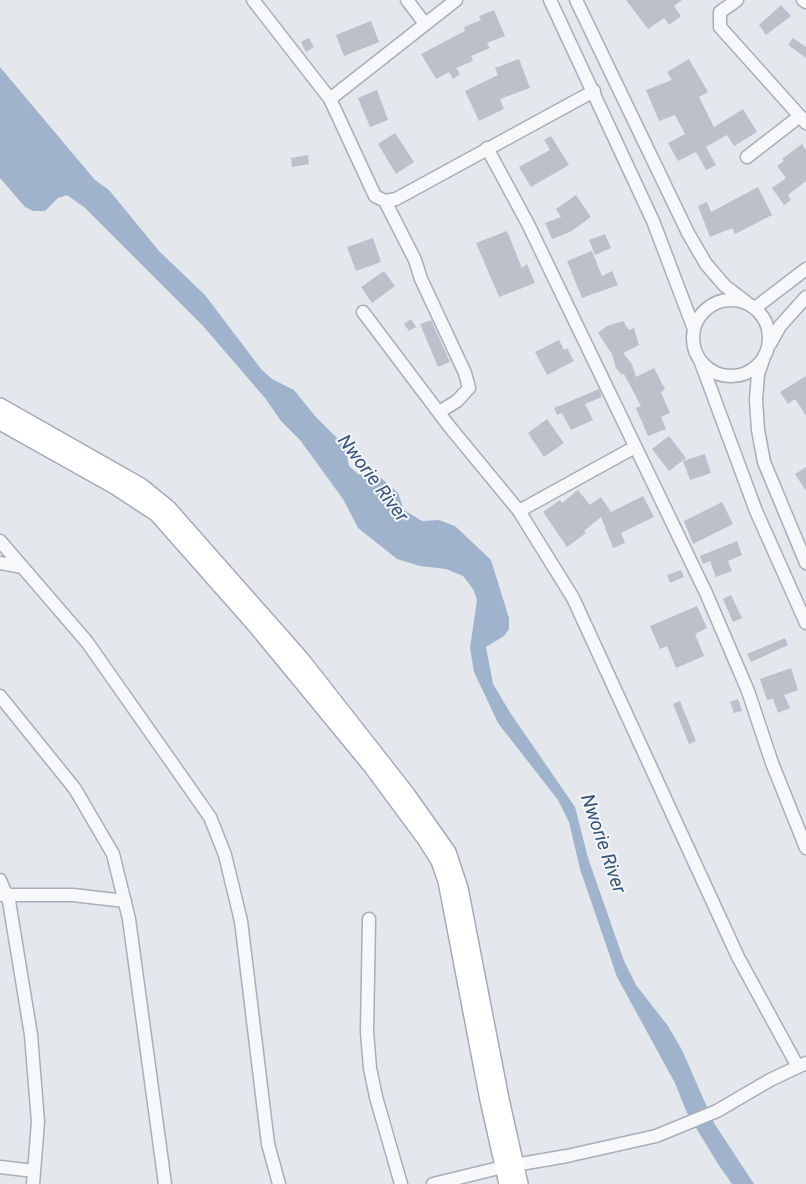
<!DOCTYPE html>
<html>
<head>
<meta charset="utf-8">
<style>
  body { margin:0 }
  canvas { display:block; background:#e4e7ec }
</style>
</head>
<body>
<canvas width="806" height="1184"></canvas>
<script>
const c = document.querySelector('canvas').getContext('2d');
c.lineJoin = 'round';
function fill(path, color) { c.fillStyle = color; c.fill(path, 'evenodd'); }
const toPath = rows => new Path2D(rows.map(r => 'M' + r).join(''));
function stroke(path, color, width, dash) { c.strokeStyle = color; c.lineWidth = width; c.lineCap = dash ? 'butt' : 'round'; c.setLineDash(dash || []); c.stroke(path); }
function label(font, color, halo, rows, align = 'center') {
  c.font = font + ' Roboto,sans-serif'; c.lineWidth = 4; c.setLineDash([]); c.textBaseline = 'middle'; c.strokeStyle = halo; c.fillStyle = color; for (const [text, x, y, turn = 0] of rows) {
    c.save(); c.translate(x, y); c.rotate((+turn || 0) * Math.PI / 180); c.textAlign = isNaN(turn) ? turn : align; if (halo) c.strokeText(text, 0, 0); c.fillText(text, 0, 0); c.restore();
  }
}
const water = toPath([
  [0,67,95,180,109,190,159,251,205,295,261,369,272,379,294,390,315,416,341,442,346,450,349,466,358,474,381,478,398,493,404,510,422,521,439,520,455,526,491,560,509,618,509,629,504,636,486,647,493,684,511,714,575,807,588,858,624,961,636,985,668,1026,682,1050,714,1123,754,1184,732,1184,718,1164,687,1113,675,1083,617,977,580,869,569,822,558,800,498,723,474,672,470,648,477,600,473,589,463,576,446,569,420,566,397,559,358,528,343,499,300,440,281,421,265,398,203,326,84,207,67,195,58,198,45,211,33,211,25,207,0,178]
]);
const building = toPath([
  [626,0,682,0,674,6,681,16,669,25,664,18,648,29],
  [781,5,791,16,766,35,759,25],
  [494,10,505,36,487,43,490,48,471,56,473,61,456,68,460,74,453,79,449,72,436,79,421,54,465,31,464,27,481,20,479,16],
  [371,21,379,42,344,56,336,35],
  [309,38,314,47,306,52,301,42],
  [793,38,806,47,806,58,788,45],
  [519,59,530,88,500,99,504,109,479,121,465,91,498,75,495,68],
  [689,59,708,92,699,97,714,127,743,109,757,132,734,146,727,135,706,147,716,165,706,170,696,152,678,161,668,143,685,134,675,115,659,121,646,90,672,80,667,72],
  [377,90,388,120,370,127,358,98],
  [395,133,414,162,396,174,378,144],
  [551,136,569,165,531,187,519,167,550,150,544,140],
  [802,144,806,150,806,181,788,195,791,200,784,205,772,188,786,178,777,166,784,161,782,159],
  [308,155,309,164,292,167,291,158],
  [758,187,772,215,735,234,732,228,710,237,698,206,707,202,711,212],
  [576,195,591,217,570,232,552,239,545,223,561,217,556,209],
  [507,231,522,268,527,264,535,283,499,297,476,243],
  [605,234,611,248,595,255,589,240],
  [373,238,381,262,356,271,347,247],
  [592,251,602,276,612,271,618,285,582,298,567,261],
  [384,271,395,286,372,303,361,287],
  [411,319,416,327,409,331,404,324],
  [431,320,450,362,438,367,420,324],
  [623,321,629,330,634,328,639,345,623,353,632,364,636,377,654,368,665,389,661,392,670,413,661,417,666,429,648,436,636,408,641,406,624,374,622,375,616,368,612,354,598,333,607,326],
  [559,340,564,350,567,348,574,361,547,375,535,352],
  [806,376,806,416,795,399,788,404,780,392],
  [599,389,602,397,585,404,593,420,571,430,562,413,557,415,554,408],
  [547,419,564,443,544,457,528,433],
  [669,436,686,458,669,471,652,449],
  [705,454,711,473,690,480,683,461],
  [806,467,806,491,795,474],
  [578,490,590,505,601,497,611,512,643,496,654,517,621,533,625,543,613,548,601,517,584,531,586,533,567,547,543,512,560,500,562,503],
  [722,502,733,524,693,544,684,521],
  [737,541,742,555,728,561,732,571,716,577,710,561,703,564,700,556],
  [681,570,684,577,670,583,667,575],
  [731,595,742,618,733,622,723,599],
  [697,606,707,628,695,634,704,656,676,668,667,646,660,649,650,626],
  [785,638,788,645,751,662,747,654],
  [791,668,798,690,784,695,790,708,778,713,773,699,767,700,760,679],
  [738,699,742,711,734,713,730,702],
  [680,701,696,741,689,744,673,704]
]);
const minor = toPath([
  [253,0,330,99,375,196,385,201,396,199,594,91],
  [407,0,425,24],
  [550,0,653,221,694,329],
  [576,0,688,233,706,264,725,286,746,302],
  [737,0,720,12,720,27,806,123],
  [803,0,806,2],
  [330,99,456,0],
  [487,148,528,224,706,593,748,691,772,763,806,848],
  [747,157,800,116],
  [385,201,415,260,421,279,465,373,469,388,457,401,439,412],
  '693 338a38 38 0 1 1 76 0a38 38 0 1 1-76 0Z',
  [755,308,806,269],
  [363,312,449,426,519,511],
  [770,344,780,326,806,297],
  [700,360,756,511,806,623],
  [763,360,758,374,756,400,758,430,764,462,806,563],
  [635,447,519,511,573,598,738,957,798,1067],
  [0,541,87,642,210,817,225,855,241,921,268,1144,279,1184],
  [0,563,22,567],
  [0,696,75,789,113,854,129,919,165,1184],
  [0,880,9,901,31,1035,38,1122,33,1184],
  [1,895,73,895,125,901],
  [369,919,367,1032,370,1068,376,1097,401,1184],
  [0,1167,34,1171],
  [433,1184,503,1167,567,1156,656,1136,717,1111,770,1080,806,1063]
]);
const major = toPath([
  [0,406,141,486,168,508,302,660,407,794,448,852,460,888,501,1099,520,1184],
  [0,422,116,487,157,514,255,625,371,766,425,839,439,861,446,881,488,1100,507,1184]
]);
const waterNames = [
  ["Nworie River",372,479,53],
  ["Nworie River",602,844,71]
];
fill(water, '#9fb4cc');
fill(building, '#bbc0ca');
stroke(minor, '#a9aeb7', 15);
stroke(major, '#a3abb8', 18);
stroke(minor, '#f7f8fa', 12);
stroke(major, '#fff', 15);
label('italic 19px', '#34527a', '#f4f6f9', waterNames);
</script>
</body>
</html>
